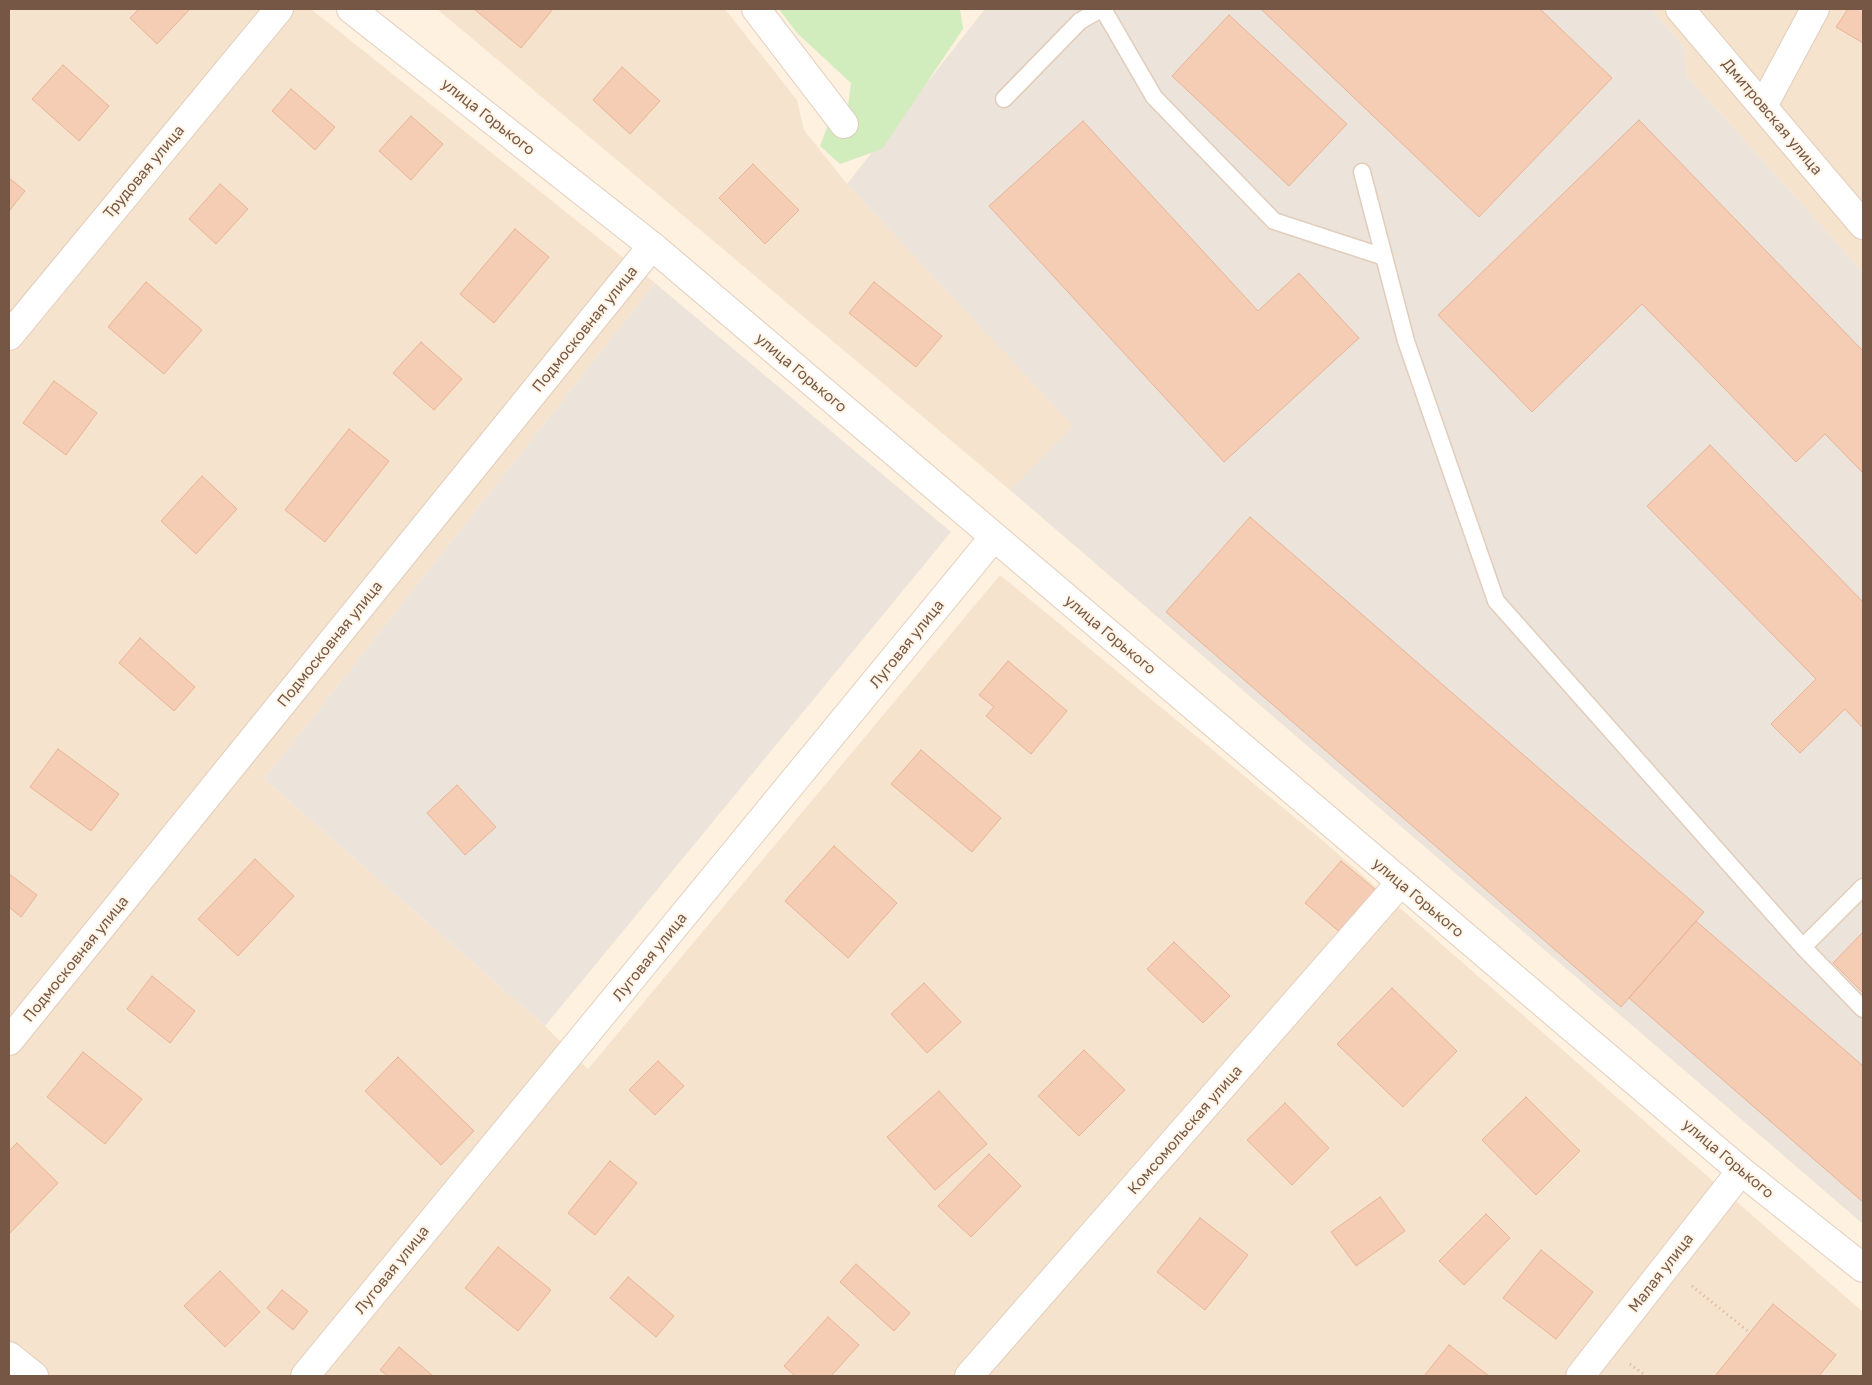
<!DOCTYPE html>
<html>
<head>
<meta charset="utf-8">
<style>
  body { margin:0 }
  #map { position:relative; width:1872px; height:1385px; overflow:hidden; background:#fef1df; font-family:"Golos Text",sans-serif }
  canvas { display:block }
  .frame { position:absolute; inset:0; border:10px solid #765645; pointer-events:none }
</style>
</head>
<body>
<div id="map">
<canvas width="1872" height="1385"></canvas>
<div class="frame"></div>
</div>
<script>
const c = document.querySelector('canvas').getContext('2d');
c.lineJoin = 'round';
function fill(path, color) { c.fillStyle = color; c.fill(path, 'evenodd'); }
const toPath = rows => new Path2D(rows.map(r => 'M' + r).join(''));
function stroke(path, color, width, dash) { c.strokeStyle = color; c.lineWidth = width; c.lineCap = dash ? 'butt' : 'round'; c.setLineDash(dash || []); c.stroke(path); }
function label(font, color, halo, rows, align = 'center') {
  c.font = font + ' "Golos Text",sans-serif'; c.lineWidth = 4; c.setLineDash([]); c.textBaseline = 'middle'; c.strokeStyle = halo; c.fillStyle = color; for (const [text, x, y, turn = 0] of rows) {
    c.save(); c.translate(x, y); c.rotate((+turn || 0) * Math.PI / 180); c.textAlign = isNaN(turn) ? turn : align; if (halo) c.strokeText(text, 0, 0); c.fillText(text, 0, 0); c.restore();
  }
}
const residential = toPath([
  [9,9,311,9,655,283,264,779,545,1026,588,1069,1000,575,1321,839,1863,1312,1863,1376,9,1376],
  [437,9,725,9,797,100,804,130,847,184,1074,426,1010,490],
  [1652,9,1863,9,1863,272,1688,77,1684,47]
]);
const industrial = toPath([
  [985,9,1652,9,1684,47,1688,77,1863,272,1863,1224,1010,490,1073,426,847,184],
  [655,283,951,532,545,1026,264,779]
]);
const green = toPath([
  [779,9,960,9,963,29,882,149,840,164,820,146,829,122,848,106,851,83,797,33]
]);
const building = toPath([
  [139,9,190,9,157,44,130,18,139,9],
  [474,9,553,9,521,48,474,9],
  [1261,9,1540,9,1612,78,1479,217,1261,9],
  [1848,9,1863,9,1863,43,1836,27,1848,9],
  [1229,15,1347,124,1289,186,1172,76,1229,15],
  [63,65,109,106,79,141,32,99,63,65],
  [622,67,660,101,630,134,593,100,622,67],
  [291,89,335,127,315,150,272,111,291,89],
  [411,116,443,144,411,180,379,151,411,116],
  [1639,120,1863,351,1863,473,1825,434,1796,462,1642,304,1532,412,1438,315,1639,120],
  [1083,121,1258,311,1299,273,1359,338,1224,462,989,206,1083,121],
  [753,164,799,210,765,244,719,198,753,164],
  [9,178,25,191,9,211,9,178],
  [220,184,248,209,216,244,189,219,220,184],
  [515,229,549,257,494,323,460,294,515,229],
  [146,282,202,330,164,374,108,327,146,282],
  [874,282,942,336,916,367,849,313,874,282],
  [421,342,462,379,434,410,393,373,421,342],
  [54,381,97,413,66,455,23,423,54,381],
  [349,429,389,461,325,542,285,510,349,429],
  [1710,445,1863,602,1863,728,1845,709,1800,753,1771,724,1816,679,1647,506,1710,445],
  [202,476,237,509,196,554,161,521,202,476],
  [1250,517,1704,912,1621,1007,1166,612,1250,517],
  [140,638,195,687,174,711,119,663,140,638],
  [1008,661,1067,711,1031,754,986,716,994,707,979,695,1008,661],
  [58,749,119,794,91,831,30,787,58,749],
  [921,750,1001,818,972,852,891,784,921,750],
  [457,785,496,827,465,855,427,813,457,785],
  [834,846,897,903,848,958,785,901,834,846],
  [255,859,294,896,238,956,198,919,255,859],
  [1341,861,1377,891,1341,933,1305,903,1341,861],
  [9,874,37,895,21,917,9,907,9,874],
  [1696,921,1863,1066,1863,1202,1629,998,1696,921],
  [1863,932,1863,993,1833,963,1863,932],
  [1174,942,1230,996,1203,1023,1147,969,1174,942],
  [152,976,195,1011,170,1043,127,1009,152,976],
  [924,983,961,1022,927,1053,891,1014,924,983],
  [1392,988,1457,1051,1403,1107,1337,1044,1392,988],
  [1084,1050,1125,1090,1079,1136,1038,1096,1084,1050],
  [83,1052,142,1099,105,1144,47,1097,83,1052],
  [398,1057,474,1131,441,1165,365,1091,398,1057],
  [658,1061,684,1086,655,1115,629,1090,658,1061],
  [939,1091,987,1144,935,1190,887,1137,939,1091],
  [1526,1097,1580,1151,1536,1195,1482,1140,1526,1097],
  [1285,1103,1329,1148,1292,1185,1247,1140,1285,1103],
  [17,1143,58,1183,9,1234,9,1151,17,1143],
  [989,1154,1021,1186,971,1237,938,1206,989,1154],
  [610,1161,637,1183,595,1235,568,1213,610,1161],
  [1380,1197,1405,1231,1356,1266,1331,1232,1380,1197],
  [1486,1214,1510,1238,1464,1285,1439,1261,1486,1214],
  [1200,1218,1248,1255,1205,1310,1157,1272,1200,1218],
  [498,1247,551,1290,518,1331,465,1288,498,1247],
  [1541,1250,1593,1292,1556,1339,1503,1298,1541,1250],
  [856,1264,910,1313,894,1331,840,1282,856,1264],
  [220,1271,260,1312,225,1347,184,1306,220,1271],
  [628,1277,674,1316,656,1337,610,1298,628,1277],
  [282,1290,308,1311,293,1330,267,1308,282,1290],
  [1773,1304,1836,1355,1819,1376,1715,1376,1773,1304],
  [828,1317,859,1345,831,1376,795,1376,784,1366,828,1317],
  [1449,1345,1489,1376,1424,1376,1449,1345],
  [399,1347,433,1376,388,1376,380,1370,399,1347]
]);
const path = toPath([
  [1692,1286,1750,1333],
  [1630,1364,1646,1376]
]);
const service = toPath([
  [1103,9,1154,97,1274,221,1384,257],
  [1004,99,1080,21,1101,9],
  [1362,172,1406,341,1496,601,1803,947,1863,1009],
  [1803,947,1863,887]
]);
const minor = toPath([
  [756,9,844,124],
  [1680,9,1863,225],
  [1763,106,1815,9],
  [9,336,279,9],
  [9,1041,652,246],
  [9,1356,34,1376],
  [305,1376,994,537],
  [969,1376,1400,883],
  [1580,1376,1741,1171]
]);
const tertiary = toPath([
  [351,9,652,246,1741,1171,1863,1268]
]);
const streetNames = [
  ["улица Горького",488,117,38],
  ["Дмитровская улица",1772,117,50],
  ["Трудовая улица",144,172,-50],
  ["Подмосковная улица",585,329,-51],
  ["улица Горького",801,373,40],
  ["улица Горького",1110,635,40],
  ["Подмосковная улица",330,644,-51],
  ["Луговая улица",907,644,-51],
  ["улица Горького",1418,898,40],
  ["Луговая улица",650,957,-51],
  ["Подмосковная улица",76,959,-51],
  ["Комсомольская улица",1185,1130,-49],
  ["улица Горького",1728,1159,40],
  ["Луговая улица",392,1270,-51],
  ["Малая улица",1661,1273,-52]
];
fill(residential, '#f6e3cd');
fill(industrial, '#ece3db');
fill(green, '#d1ecbd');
fill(building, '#f5cdb5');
stroke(building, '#e9b394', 1);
stroke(service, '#e2cdbb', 19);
stroke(minor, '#e2cdbb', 30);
stroke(tertiary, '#e2cdbb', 30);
stroke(path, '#d9b199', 3, [1, 4]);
stroke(service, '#fff', 16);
stroke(minor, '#fff', 28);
stroke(tertiary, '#fff', 28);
label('15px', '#765645', '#fff5e7', streetNames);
</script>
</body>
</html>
